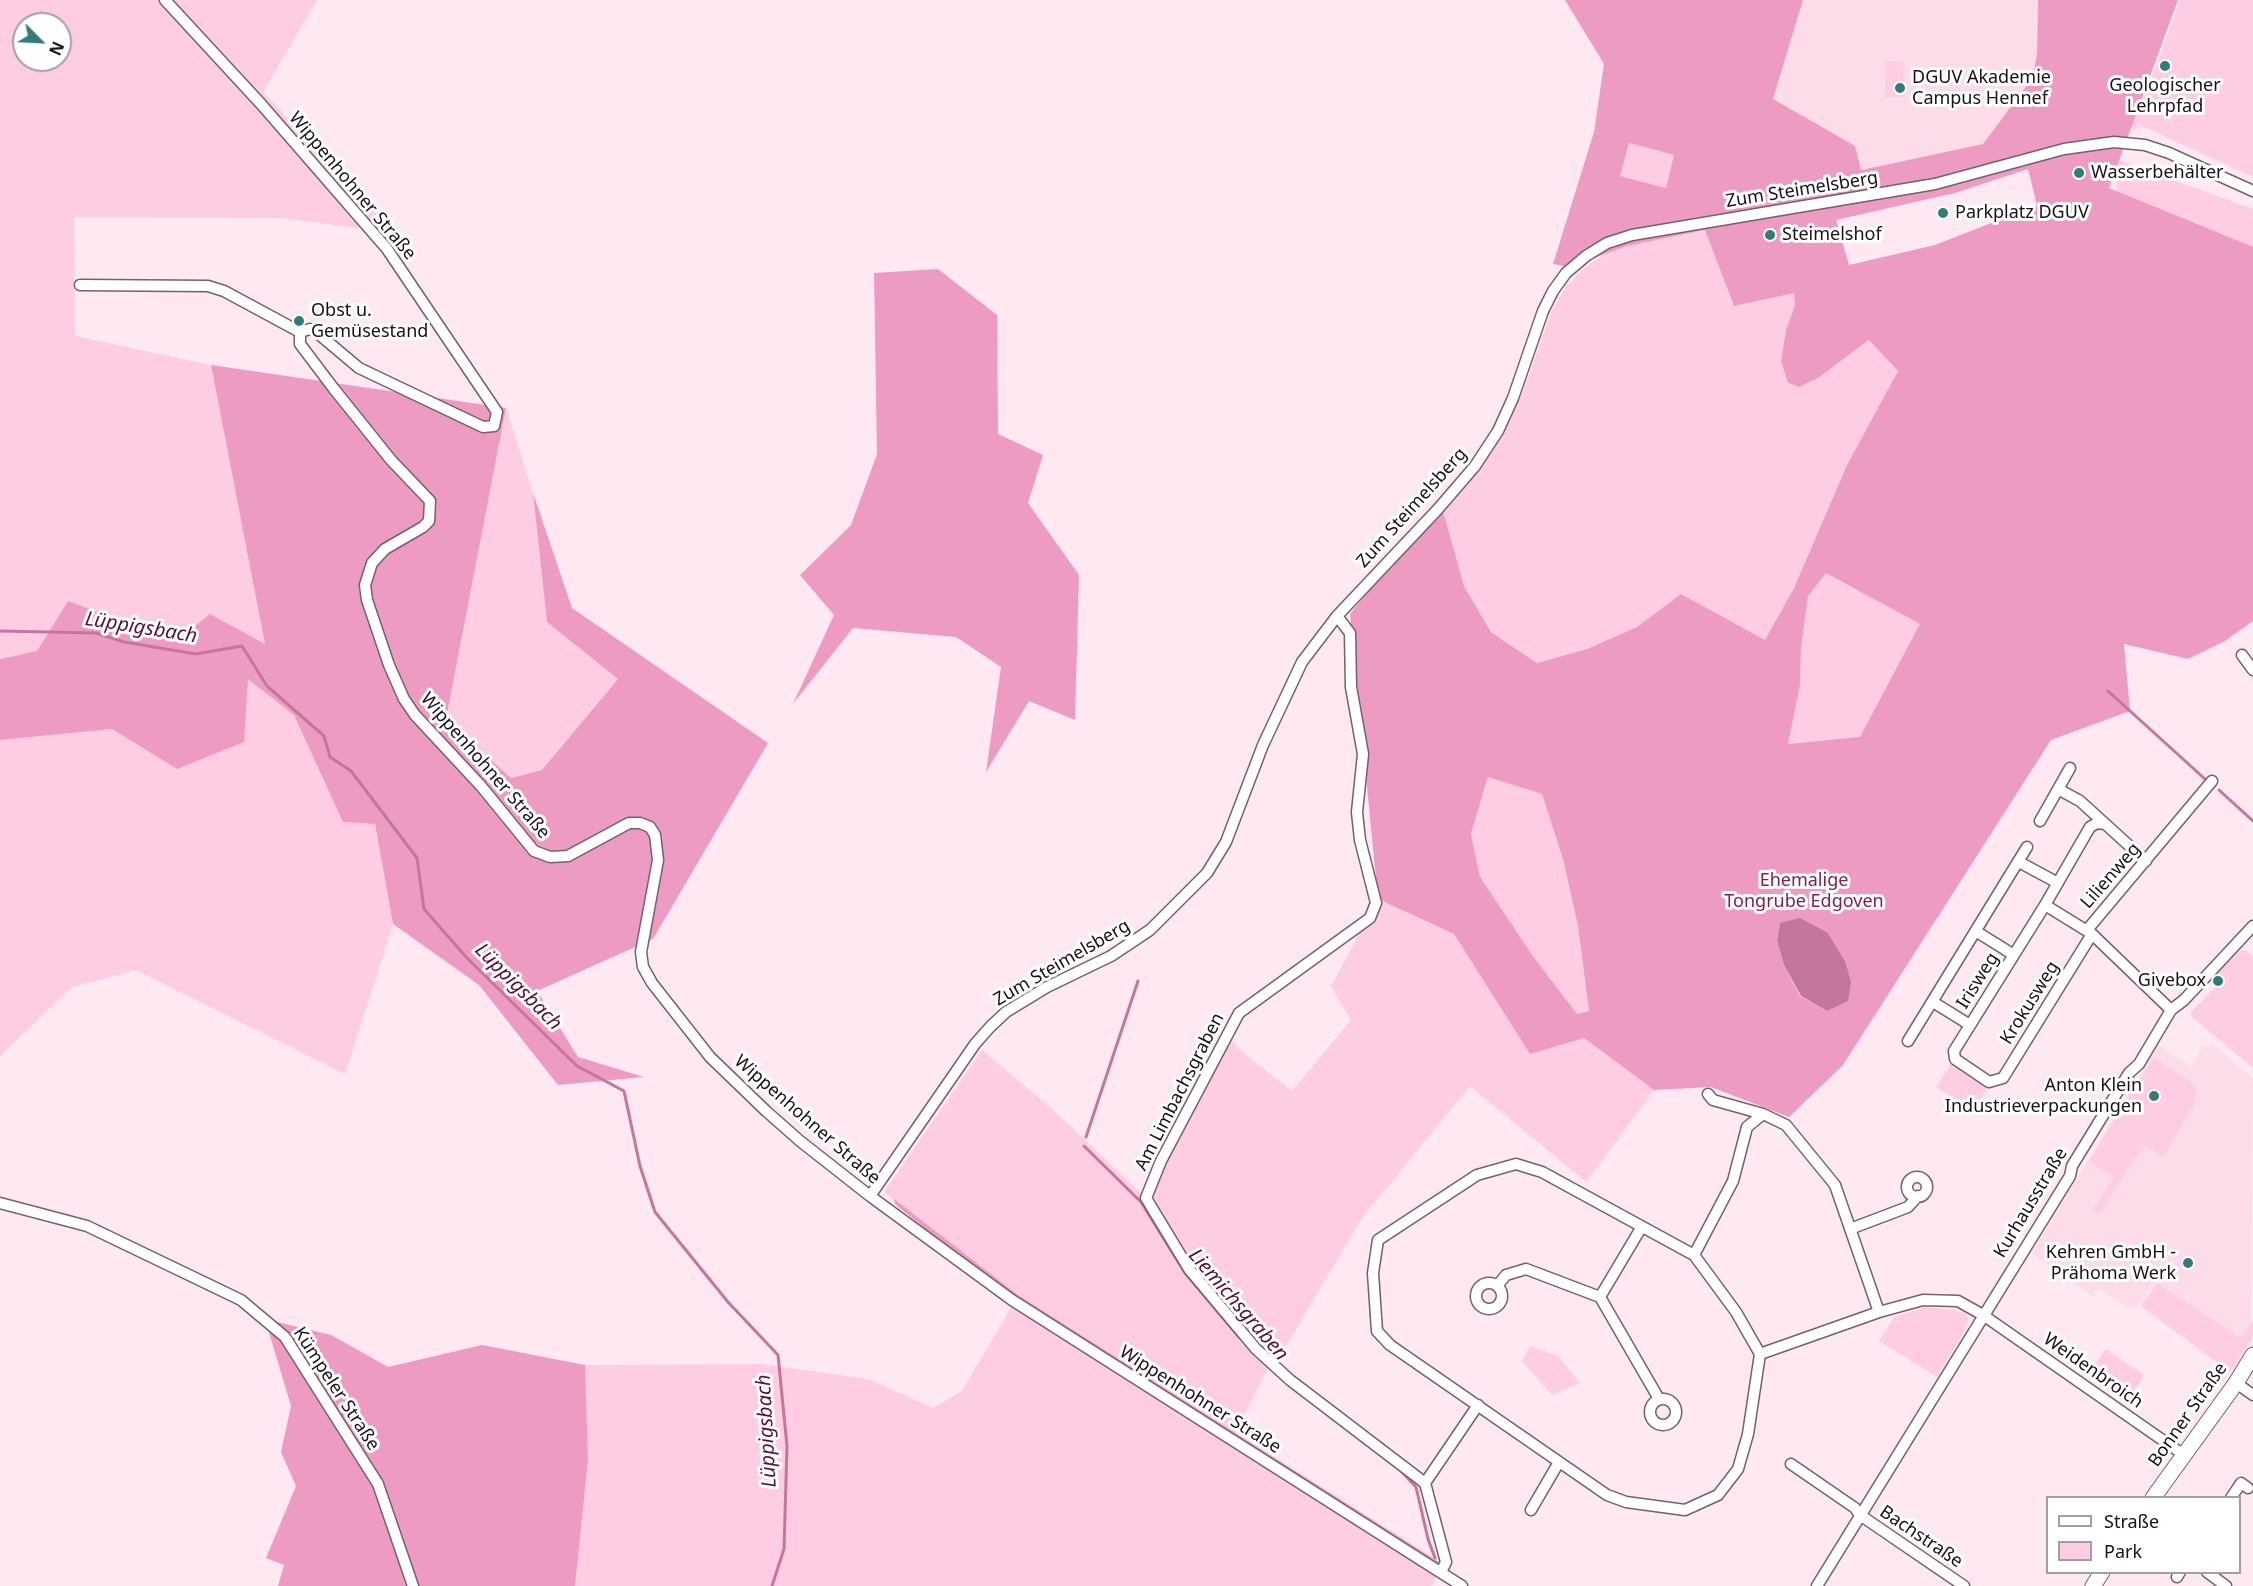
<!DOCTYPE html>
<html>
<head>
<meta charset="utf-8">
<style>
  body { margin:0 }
  #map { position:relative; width:2253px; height:1586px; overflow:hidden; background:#fee9f2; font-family:"Noto Sans",sans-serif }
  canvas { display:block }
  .legend { position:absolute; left:2046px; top:1496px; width:195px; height:78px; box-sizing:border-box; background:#fff; border:2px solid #a39fa1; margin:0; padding:8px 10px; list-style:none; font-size:18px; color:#191014 }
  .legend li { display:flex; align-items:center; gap:12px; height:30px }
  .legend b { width:30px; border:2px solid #a39fa1 }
  .north { position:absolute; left:12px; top:12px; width:60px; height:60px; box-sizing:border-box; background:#fff; border:2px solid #a39fa1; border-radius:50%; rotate:114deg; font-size:16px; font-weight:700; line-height:24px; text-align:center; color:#191014 }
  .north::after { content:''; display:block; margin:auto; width:21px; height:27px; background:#327b7a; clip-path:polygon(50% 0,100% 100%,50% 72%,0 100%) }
</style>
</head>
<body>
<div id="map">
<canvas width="2253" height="1586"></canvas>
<ul class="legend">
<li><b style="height:8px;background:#fff"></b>Straße</li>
<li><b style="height:16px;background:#fecce3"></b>Park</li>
</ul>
<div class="north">N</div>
</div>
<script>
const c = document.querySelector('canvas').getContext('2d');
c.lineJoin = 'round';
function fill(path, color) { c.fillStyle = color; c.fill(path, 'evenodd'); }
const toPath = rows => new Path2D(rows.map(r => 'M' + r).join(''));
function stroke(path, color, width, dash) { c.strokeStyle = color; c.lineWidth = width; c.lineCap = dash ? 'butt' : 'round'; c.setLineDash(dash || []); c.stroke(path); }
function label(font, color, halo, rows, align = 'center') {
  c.font = font + ' "Noto Sans",sans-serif'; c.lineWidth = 6; c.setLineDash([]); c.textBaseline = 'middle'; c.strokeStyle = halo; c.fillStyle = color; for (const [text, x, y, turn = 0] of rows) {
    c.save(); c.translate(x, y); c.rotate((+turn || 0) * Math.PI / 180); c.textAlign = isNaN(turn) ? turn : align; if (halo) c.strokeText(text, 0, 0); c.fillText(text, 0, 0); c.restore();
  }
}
const built = toPath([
  [1803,0,2038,0,2037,53,2033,77,1983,144,1860,170,1773,100],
  [2212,1043,2253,1079,2251,1344,2155,1282,2134,1310,2098,1288,2092,1296,2032,1253,2158,1045,2191,1066,2204,1045,2209,1048]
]);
const green = toPath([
  [0,0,317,0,263,92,395,233,283,218,74,217,75,336,211,365,265,644,210,614,176,641,68,601,37,651,0,659],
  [24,24,60,24,60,60,24,60],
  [2180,0,2253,0,2253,177,2142,126,2134,130,2131,126,2149,86],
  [1886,61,1904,62,1903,97,1885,97],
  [1628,143,1674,155,1666,188,1620,176],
  [2116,159,2253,209,2253,287,2117,196],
  [1705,230,1734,306,1794,292,1795,305,1786,330,1781,361,1788,384,1799,387,1818,378,1870,340,1898,371,1847,465,1794,588,1765,641,1681,594,1637,627,1587,649,1537,663,1492,632,1464,586,1443,511,1479,471,1504,433,1524,389,1552,310,1566,287,1581,271,1604,254,1627,246],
  [506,408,533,493,547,622,618,679,541,771,511,778,446,719],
  [1826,573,1921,624,1860,738,1787,744,1800,685,1801,648,1808,595],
  [248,678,294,715,343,821,375,824,393,924,345,1074,136,970,72,987,0,1056,0,740,112,729,177,769],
  [1489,777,1542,794,1563,859,1578,926,1589,1011,1577,1014,1532,956,1480,877,1471,834],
  [1378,899,1454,934,1530,1054,1584,1038,1654,1090,1586,1182,1470,1086,1362,1218,1275,1364,1269,1366,1235,1433,1018,1295,884,1192,982,1050,1051,1108,1144,1196,1228,1037,1242,1052,1292,1091,1351,1020,1331,986],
  [2239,951,2247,951,2253,957,2253,1068,2191,1016,2191,1012,2222,980,2216,975],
  [2154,1058,2191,1082,2196,1090,2194,1104,2163,1157,2144,1145,2099,1213,2093,1209,2114,1177,2089,1161],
  [1951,1064,1987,1089,1974,1111,1936,1087],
  [2157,1283,2241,1338,2253,1321,2253,1336,2230,1372,2141,1306],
  [1016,1299,1439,1562,1437,1575,1431,1586,575,1586,588,1460,585,1365,762,1364,868,1379,933,1408,962,1391],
  [1926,1307,1956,1310,1966,1314,1968,1319,1965,1330,1937,1377,1879,1341,1894,1317],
  [1530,1346,1558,1356,1580,1383,1552,1395,1522,1361],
  [2106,1349,2144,1375,2126,1403,2087,1376]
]);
const forest = toPath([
  [1565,0,1803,0,1773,99,1855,146,1861,170,1983,144,2033,77,2037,53,2038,0,2178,0,2109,188,2253,247,2253,621,2225,641,2188,659,2124,644,2130,711,2051,740,1843,1065,1789,1117,1711,1087,1654,1090,1584,1038,1530,1054,1454,934,1378,899,1350,614,1394,560,1443,511,1464,586,1491,632,1537,663,1587,649,1637,627,1681,594,1765,640,1794,588,1847,465,1898,371,1869,340,1818,378,1799,387,1788,383,1781,361,1786,330,1795,305,1794,293,1734,306,1705,230,1627,246,1569,267,1553,264,1594,132,1604,64],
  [1629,143,1674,155,1666,188,1620,176],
  [2028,169,2037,205,1935,245,1849,265,1836,220,1955,193],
  [1826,573,1920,624,1860,737,1788,744,1800,685,1801,648,1808,596],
  [1488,777,1542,794,1563,859,1578,926,1589,1011,1577,1014,1532,955,1480,877,1471,834],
  [1780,923,1828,933,1845,961,1850,982,1827,1011,1800,996,1784,965,1777,941],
  [938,269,997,315,998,434,1043,455,1028,503,1079,575,1075,720,1029,701,986,772,1001,667,956,637,853,628,793,704,834,615,800,575,851,525,877,454,874,273],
  [211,365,506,408,446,719,511,778,542,770,618,679,547,622,533,493,572,608,768,743,653,939,537,991,578,1057,644,1077,558,1085,479,985,393,924,375,824,343,822,294,715,248,679,244,742,177,769,112,729,0,740,0,659,37,651,68,601,176,641,210,614,265,644],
  [894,1199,1018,1295,1439,1562,1435,1564,1016,1299,948,1248,895,1204],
  [265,1319,331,1335,388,1367,482,1345,585,1365,588,1460,575,1586,278,1586,284,1565,266,1558,296,1486,281,1452,291,1406]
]);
const water = toPath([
  [1800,918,1828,933,1845,961,1851,982,1848,1001,1827,1011,1801,996,1784,965,1777,941,1780,923]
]);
const stream = toPath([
  [0,631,96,633,124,642,196,654,242,646,267,686,324,736,330,757,351,771,417,858,424,909,467,958,577,1066,624,1091,640,1166,655,1212,728,1302,778,1355,787,1446,784,1549,772,1586],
  [2108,691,2205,779],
  [2219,790,2253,821],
  [1086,1137,1138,981],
  [1084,1146,1141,1202,1185,1273,1239,1337],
  [1256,1355,1282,1379],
  [1401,1471,1416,1487,1428,1539,1435,1558]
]);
const minor = toPath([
  [165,0,261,104,387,249,497,412,494,426,483,427,359,368,315,331,310,329,300,332,300,344,334,389,391,460,430,501,429,521,423,527,385,549,372,563,365,585,367,600,389,665,404,699,415,715,481,786,534,851,550,857,568,856,629,823,640,823,650,827,655,835,658,860,641,952,643,967,652,983,710,1057,766,1111,800,1141,870,1196,1012,1300,1462,1586],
  [80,285,208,286,224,291,300,332],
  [1337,616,1350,633,1351,687,1363,754,1357,812,1360,840,1376,903,1370,918,1239,1013,1161,1161,1146,1198,1189,1269,1256,1349,1290,1380,1425,1483,1446,1562,1441,1572],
  [2242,655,2253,670],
  [2058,789,2080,801,2146,861],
  [2040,821,2070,768],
  [2019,862,2058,883],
  [2045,905,2090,827,2097,823,2105,824],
  [2087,930,2212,781],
  [1977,932,2014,955],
  [2092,934,2003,1078,1989,1082,1955,1059,1954,1051,2045,905,2092,934,2171,1010],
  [1933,1002,1970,1025],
  [1908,1041,2027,847],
  [1708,1094,1713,1100,1763,1114],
  '1907 1187a10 10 0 1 1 20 0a10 10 0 1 1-20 0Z',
  [870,1196,975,1044,990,1027,1006,1012,1047,987,1111,956,1150,930,1207,873,1226,842,1263,745,1302,662,1337,616,1438,509,1475,466,1498,431,1513,398,1543,311,1553,291,1566,273,1586,256,1607,243,1632,235,1935,184,2064,149,2114,142,2145,145,2169,153,2253,191],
  [0,1203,87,1226,241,1300,285,1337,378,1484,413,1586],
  [1850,1229,1908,1207,1918,1196],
  [1694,1255,1736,1312,1760,1354],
  '1476 1296a13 13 0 1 1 26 0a13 13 0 1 1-26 0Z',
  [1497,1286,1506,1275,1526,1269,1600,1297,1659,1399],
  [1600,1297,1641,1228],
  [1760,1354,1748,1434,1738,1469,1718,1495,1685,1510,1626,1502,1607,1495,1390,1345,1377,1331,1373,1273,1378,1240,1477,1175,1516,1164,1542,1172,1694,1255,1733,1181,1747,1127,1763,1114,1786,1125,1835,1185,1879,1312],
  [1760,1354,1879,1312,1923,1300,1958,1301,1983,1315,2184,1455],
  [2236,1383,2253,1395],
  '1650 1412a13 13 0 1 1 26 0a13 13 0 1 1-26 0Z',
  [1791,1464,1855,1508,1860,1515,1964,1586],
  [1425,1483,1478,1405],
  [2231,1498,2241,1483,2248,1488],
  [1531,1510,1559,1462],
  [2207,1572,2226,1586],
  [2177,1577,2180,1572],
  [1817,1586,2070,1176,2072,1166,2129,1073,2139,1064,2171,1010,2184,1000,2253,926]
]);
const secondary = toPath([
  [2153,1498,2236,1383,2253,1355],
  [2093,1586,2102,1572]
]);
const markers = [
  [2165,66,6,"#327b7a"],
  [1900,88,6,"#327b7a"],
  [2079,173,6,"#327b7a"],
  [1943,213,6,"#327b7a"],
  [1770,235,6,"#327b7a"],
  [299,321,6,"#327b7a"],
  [2218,981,6,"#327b7a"],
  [2154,1096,6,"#327b7a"],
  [2188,1263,6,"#327b7a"]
];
const poiNames = [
  ["DGUV Akademie",1912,78],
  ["Campus Hennef",1912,99],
  ["Geologischer",2165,86,"center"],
  ["Lehrpfad",2165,107,"center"],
  ["Wasserbehälter",2091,173],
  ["Parkplatz DGUV",1955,213],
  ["Steimelshof",1782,235],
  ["Obst u.",311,311],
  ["Gemüsestand",311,332],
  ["Givebox",2206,981,"right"],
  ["Anton Klein",2142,1086,"right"],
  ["Industrieverpackungen",2142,1107,"right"],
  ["Kehren GmbH -",2176,1253,"right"],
  ["Prähoma Werk",2176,1274,"right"]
];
const streetNames = [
  ["Wippenhohner Straße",352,186,50],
  ["Zum Steimelsberg",1802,190,-9],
  ["Zum Steimelsberg",1412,508,-48],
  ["Wippenhohner Straße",485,766,49],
  ["Lilienweg",2111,876,-49],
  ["Zum Steimelsberg",1062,963,-30],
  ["Irisweg",1978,981,-58],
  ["Krokusweg",2030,1003,-58],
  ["Am Limbachsgraben",1180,1092,-63],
  ["Wippenhohner Straße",807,1120,41],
  ["Kurhausstraße",2031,1203,-59],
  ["Weidenbroich",2093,1371,35],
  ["Kümpeler Straße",336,1389,57],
  ["Wippenhohner Straße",1200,1400,32],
  ["Bonner Straße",2188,1415,-55],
  ["Bachstraße",1921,1537,34]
];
const parkNames = [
  ["Ehemalige",1804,881],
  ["Tongrube Edgoven",1804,902]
];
const waterNames = [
  ["Lüppigsbach",141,628,9],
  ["Lüppigsbach",518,987,45],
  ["Liemichsgraben",1238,1305,49],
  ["Lüppigsbach",767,1431,-93]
];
fill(built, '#fddcea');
fill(green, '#fecce3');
fill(forest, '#ed9bc3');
fill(water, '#c5769d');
stroke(stream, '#c5769d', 3);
stroke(minor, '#76606a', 13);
stroke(secondary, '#76606a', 17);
stroke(minor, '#fff', 10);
stroke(secondary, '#fff', 15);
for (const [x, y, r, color] of markers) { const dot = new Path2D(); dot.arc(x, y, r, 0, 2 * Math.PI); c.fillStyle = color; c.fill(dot); stroke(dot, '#fff', 2); }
label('18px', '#191014', '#fff', poiNames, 'left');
label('18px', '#191014', '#fff', streetNames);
label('18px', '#7e2056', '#fff', parkNames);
label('italic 20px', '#570f39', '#fff', waterNames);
</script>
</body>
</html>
